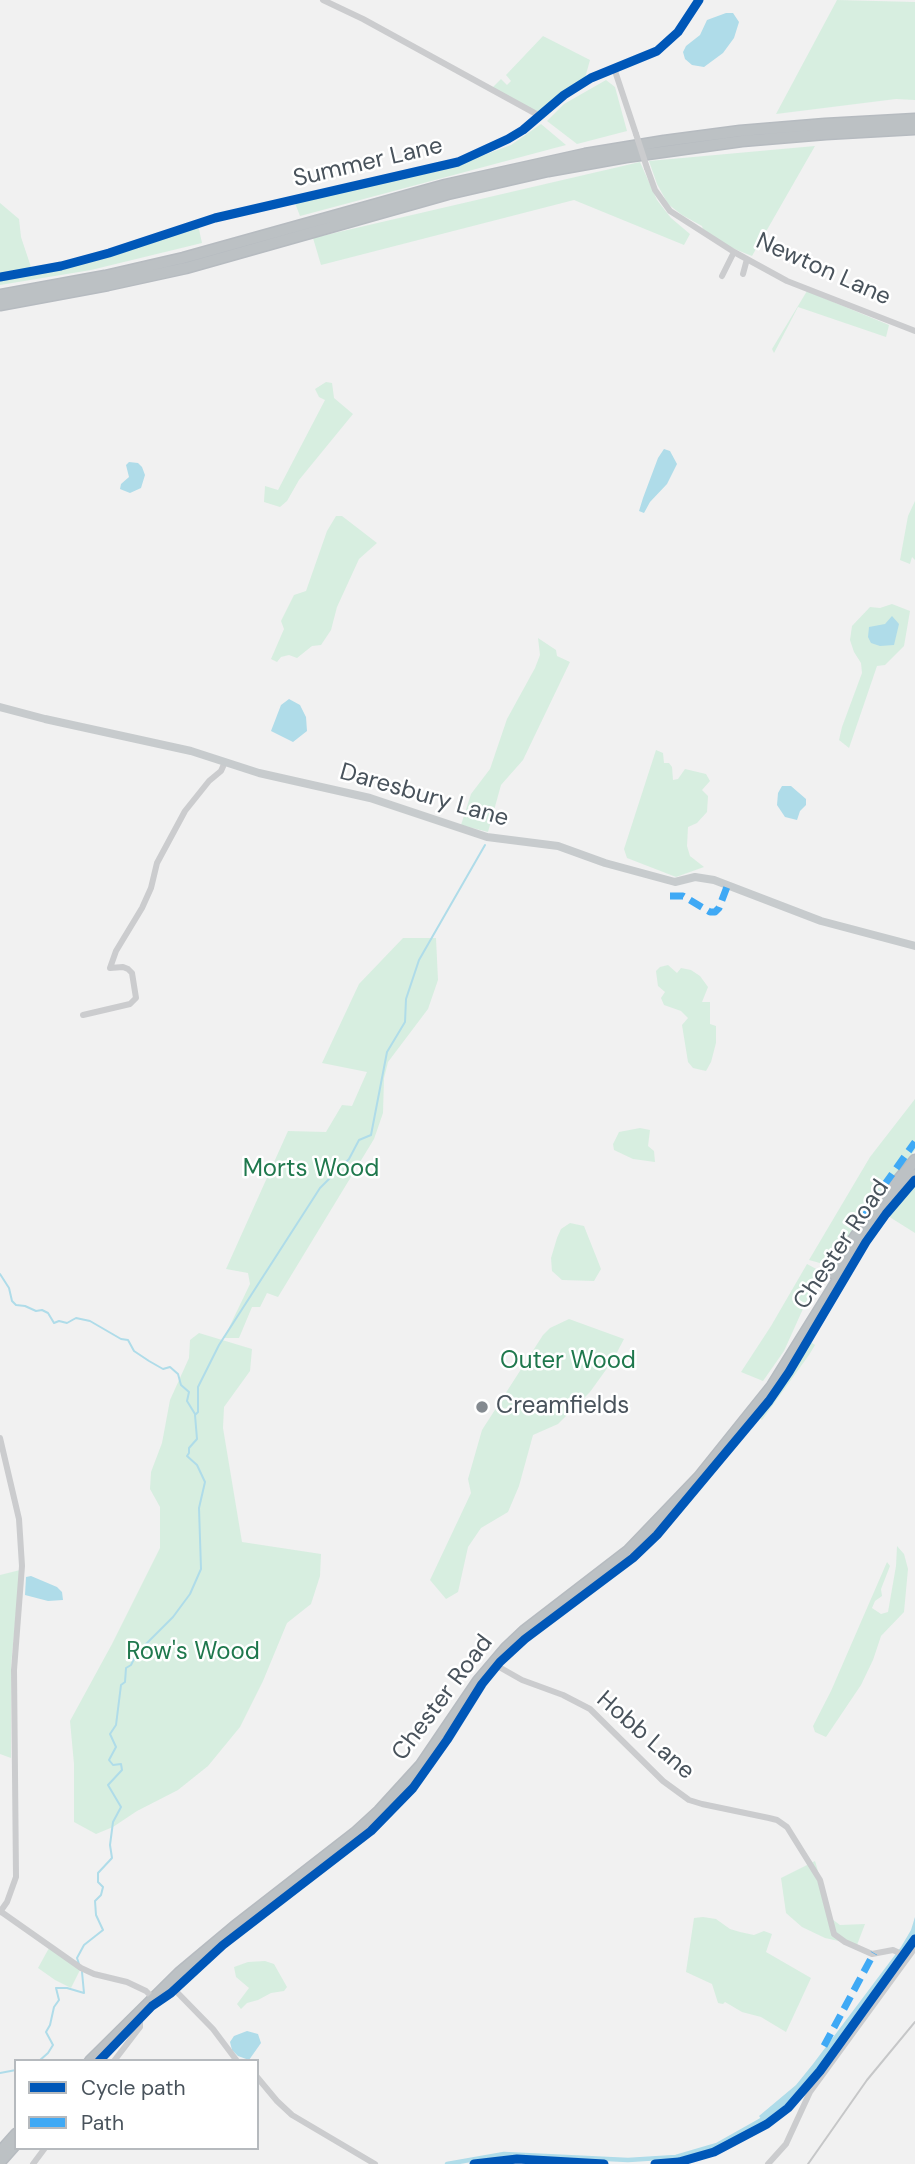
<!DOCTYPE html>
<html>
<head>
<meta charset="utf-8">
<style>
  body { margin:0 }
  #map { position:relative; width:915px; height:2164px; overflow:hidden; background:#f1f1f1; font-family:"DM Sans",sans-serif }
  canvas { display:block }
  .legend { position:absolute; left:14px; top:2059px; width:245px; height:91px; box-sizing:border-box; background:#fff; border:2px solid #b6babe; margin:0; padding:9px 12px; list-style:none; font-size:21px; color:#49535c }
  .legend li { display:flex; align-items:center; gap:14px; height:35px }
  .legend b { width:35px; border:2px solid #b6babe }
</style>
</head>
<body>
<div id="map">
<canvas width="915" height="2164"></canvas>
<ul class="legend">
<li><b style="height:9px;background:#0057b8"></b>Cycle path</li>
<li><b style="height:9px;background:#3fa9f5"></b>Path</li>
</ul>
</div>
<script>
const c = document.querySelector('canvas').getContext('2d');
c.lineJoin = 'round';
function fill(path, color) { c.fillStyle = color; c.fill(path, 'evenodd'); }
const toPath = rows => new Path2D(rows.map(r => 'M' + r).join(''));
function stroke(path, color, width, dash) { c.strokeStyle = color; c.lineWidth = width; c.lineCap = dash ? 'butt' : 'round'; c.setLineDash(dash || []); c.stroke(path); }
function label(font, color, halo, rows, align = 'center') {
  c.font = font + ' "DM Sans",sans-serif'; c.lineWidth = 5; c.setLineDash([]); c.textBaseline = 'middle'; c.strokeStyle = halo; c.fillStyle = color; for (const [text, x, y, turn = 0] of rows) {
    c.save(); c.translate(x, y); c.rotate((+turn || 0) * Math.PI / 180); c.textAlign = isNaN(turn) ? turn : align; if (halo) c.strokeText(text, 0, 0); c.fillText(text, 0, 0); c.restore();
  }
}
const green = toPath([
  [837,0,915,2,915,100,896,99,776,114],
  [543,36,590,60,585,78,538,112,492,88,501,79,507,85,511,81,506,75],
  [606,80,615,87,627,131,577,144,547,121,564,104],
  [541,124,566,145,300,216,295,203,299,201,443,170,511,145],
  [815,146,752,256,727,246,703,229,702,226,682,215,668,204,657,184,649,161],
  [640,162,657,200,671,218,690,234,684,245,574,200,321,265,313,238],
  [0,203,19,219,21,237,33,273,198,225,202,243,91,270,0,285],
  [807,291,889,325,886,337,798,307,774,353,772,349],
  [326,382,332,383,334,398,353,414,299,480,287,501,280,507,264,502,265,486,278,490,325,400,319,397,315,389],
  [915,501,915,560,912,557,910,564,900,560,908,516],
  [336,516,342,516,377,543,359,559,337,607,331,630,321,645,312,646,297,658,289,655,281,657,277,662,271,659,284,629,281,621,294,595,306,591,327,531],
  [892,604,910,611,904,646,885,665,877,666,849,748,839,740,842,727,862,673,861,663,854,652,850,640,852,626,870,607,880,608],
  [538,638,556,650,557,656,570,662,523,760,501,785,488,832,461,825,471,794,490,769,507,719,535,668,540,655],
  [656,750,663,753,664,763,669,763,672,767,673,780,678,779,685,769,706,774,710,781,702,790,708,796,707,812,697,823,688,827,687,846,690,856,704,867,676,877,627,858,624,849],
  [403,938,436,938,438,980,428,1009,388,1062,384,1078,383,1113,374,1139,278,1297,267,1293,260,1307,252,1307,239,1338,224,1338,250,1284,248,1273,226,1269,288,1131,326,1132,342,1105,352,1106,367,1072,322,1063,359,984],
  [668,965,677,973,681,968,691,970,700,976,708,987,702,1002,710,1002,710,1024,716,1026,716,1043,711,1062,706,1071,693,1068,688,1062,682,1025,688,1018,681,1011,664,1005,661,998,665,992,658,986,656,971,660,967],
  [915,1099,915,1150,834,1267,809,1260,870,1157],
  [640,1128,650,1130,648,1146,654,1151,655,1162,633,1159,614,1150,613,1144,619,1132],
  [915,1184,915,1233,888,1216],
  [570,1223,584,1226,601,1269,594,1281,562,1280,552,1271,551,1258,557,1238,561,1229],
  [807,1264,820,1271,784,1351,763,1381,741,1372,771,1326],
  [569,1319,624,1339,613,1360,590,1392,558,1424,533,1435,519,1486,508,1512,481,1528,468,1547,458,1592,446,1599,430,1580,471,1493,468,1479,482,1430,543,1335,550,1328],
  [199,1333,252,1349,250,1371,224,1407,223,1428,242,1542,321,1554,320,1576,311,1604,287,1623,263,1681,240,1727,208,1766,178,1790,137,1811,113,1827,96,1834,74,1822,74,1764,70,1721,112,1644,160,1548,160,1507,150,1489,151,1472,162,1443,170,1400,189,1358,190,1340],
  [805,1341,809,1341,815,1345,809,1355,762,1420,755,1415,781,1384,803,1350],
  [897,1546,904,1554,908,1569,904,1612,881,1636,873,1660,861,1685,826,1737,815,1732,813,1726,831,1691,887,1562,890,1566,881,1589,882,1596,875,1601,872,1608,881,1614,888,1612,896,1566],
  [20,1570,11,1666,11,1758,0,1754,0,1575],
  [815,1861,832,1919,840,1925,865,1924,857,1945,825,1938,802,1927,786,1913,781,1878],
  [703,1917,716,1919,730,1929,740,1932,754,1935,764,1931,772,1934,766,1952,811,1978,786,2032,761,2017,742,2012,725,2002,723,2004,718,2003,712,1984,686,1972,694,1918],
  [49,1948,80,1970,71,1988,55,1980,38,1968],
  [265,1961,274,1964,287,1987,284,1991,271,1993,258,2000,247,2003,241,2009,237,2004,249,1988,236,1977,234,1967,248,1962]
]);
const water = toPath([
  [726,13,733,13,739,22,734,38,723,53,704,67,692,65,685,59,683,52,686,46,700,35,707,20],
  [664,449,670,451,677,464,667,484,650,502,644,513,639,511,643,498,658,458],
  [129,462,138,463,142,467,145,475,141,488,130,493,120,489,121,484,129,477,126,465],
  [892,616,899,624,894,645,880,646,871,643,868,637,869,627,885,624],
  [289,699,300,705,306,717,307,731,293,742,271,731,281,705],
  [782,786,791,786,806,799,806,805,800,811,797,820,785,817,777,805,778,793],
  [31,1576,57,1587,62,1592,63,1600,48,1601,25,1595,26,1577],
  [915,1917,915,1937,868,2004,804,2090,784,2110,765,2124,759,2116,796,2085,813,2064,901,1947,911,1930],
  [247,2031,258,2034,261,2043,249,2060,238,2056,232,2050,230,2042,234,2036]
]);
const stream = toPath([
  [0,1274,9,1288,12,1301,16,1305,25,1306,36,1311,42,1310,48,1313,54,1323,59,1321,67,1323,76,1318,90,1321,121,1339,128,1340,134,1351,149,1361,163,1369,170,1367,178,1374,181,1385,189,1392,187,1401,195,1414],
  [79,1964,77,1958,84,1945,103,1930,96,1915,95,1901,101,1895,103,1887,98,1882,98,1873,112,1858,110,1845,113,1822,121,1807,108,1785,122,1770,121,1764,113,1765,109,1760,116,1747,110,1734,116,1725,121,1685,125,1682,126,1668,131,1665,137,1653,173,1617,190,1594,201,1569,199,1508,205,1482,197,1465,187,1456,189,1453,189,1448,197,1439,195,1415,198,1412,198,1387,219,1345,320,1188,349,1159,359,1140,371,1135,387,1052,405,1022,406,999,419,960,485,845],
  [39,2061,48,2053,53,2045,46,2032,50,2025,54,2007,59,2000,56,1988,67,1988,84,1993,82,1972],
  [0,2073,16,2070]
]);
const canal = toPath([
  [447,2164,504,2154,628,2160,676,2157,717,2145,765,2118]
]);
const minor = toPath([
  [323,0,363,19,540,116],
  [614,68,636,134],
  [647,168,655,190,670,211,734,252,787,281,915,331],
  [743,274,747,259],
  [722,276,734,252],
  [0,277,61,266,109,253,215,218,458,162,508,139,523,130,564,95,591,78,657,51,678,32,699,0],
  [83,1015,130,1004,136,998,132,973,128,969,123,967,110,968,116,951,142,908,151,888,157,863,185,811,209,781,221,771,225,762],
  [0,1438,19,1519,22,1566,14,1670,16,1877,7,1902,0,1912],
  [492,1663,522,1680,563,1695,590,1709,663,1781,689,1800,702,1804,769,1818,777,1820,787,1827,820,1880,834,1934,845,1942,872,1954,893,1950,908,1957],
  [0,1911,81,1968,94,1974,127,1982,146,1991,153,1998],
  [169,1984,213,2029,237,2061],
  [114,2061,140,2027,140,2022,134,2016],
  [257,2077,277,2101,292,2115,375,2164],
  [33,2164,45,2148],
  [768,2164,786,2144,810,2092,915,1948]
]);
const major = toPath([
  [0,707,45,719,191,751,259,773,370,798,487,837,558,846,605,863,675,882,695,877,714,880,821,921,915,946]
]);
const highway = toPath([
  [0,295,105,276,183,258,445,185,585,154,664,141,740,131,825,124,915,119],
  [0,305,108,285,186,268,448,194,548,171,626,157,742,141,826,134,915,129],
  [834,1274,853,1240,876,1207,915,1160],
  [90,2061,179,1973,234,1927,355,1833,379,1811,421,1765,478,1681,506,1648,524,1631,628,1551,699,1477,772,1386,862,1241,885,1210,915,1175],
  [0,2152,16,2134],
  [0,2162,16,2144]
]);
const rail = toPath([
  [808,2164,867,2080,915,2022]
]);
const minorBridge = toPath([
  [636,134,647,168]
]);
const quiet = toPath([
  [670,896,683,896,710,912,715,912,719,908,728,884],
  [862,1221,875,1198,915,1142],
  [824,2046,874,1953]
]);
const cycleway = toPath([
  [0,277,61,266,109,253,215,218,458,162,508,139,523,130,564,95,591,78,657,51,678,32,699,0],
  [99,2061,152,2006,171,1993,223,1945,371,1831,413,1788,447,1740,482,1684,500,1662,525,1639,633,1558,657,1535,769,1401,789,1372,866,1242,886,1214,915,1180],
  [474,2164,517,2159,604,2164],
  [655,2164,679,2162,714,2152,767,2124,788,2108,820,2071,915,1939]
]);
const markers = [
  [482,1407,7,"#848a90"]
];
const streetNames = [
  ["Summer Lane",368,163,-13],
  ["Newton Lane",823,270,24],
  ["Daresbury Lane",424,796,16],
  ["Chester Road",842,1245,-56],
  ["Chester Road",443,1698,-53],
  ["Hobb Lane",645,1736,41]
];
const parkNames = [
  ["Morts Wood",311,1170],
  ["Outer Wood",568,1362],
  ["Row's Wood",193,1653]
];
const poiNames = [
  ["Creamfields",496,1407]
];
fill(green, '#d7eee0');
fill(water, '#afdce9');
stroke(stream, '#afdce9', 2);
stroke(canal, '#afdce9', 4.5);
stroke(highway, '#b6bbc0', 13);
stroke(minor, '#cbccce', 6);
stroke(major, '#c7cbcd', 8);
stroke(highway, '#bcc1c4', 10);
stroke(rail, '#c6c7c8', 2);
stroke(minorBridge, '#cbccce', 6);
stroke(quiet, '#3fa9f5', 7, [14, 7]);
stroke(cycleway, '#0057b8', 9);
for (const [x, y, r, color] of markers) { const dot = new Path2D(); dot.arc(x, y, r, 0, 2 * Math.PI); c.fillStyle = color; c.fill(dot); stroke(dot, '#fff', 2.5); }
label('24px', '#49535c', '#fff', streetNames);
label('24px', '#1f784d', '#fff', parkNames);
label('24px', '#49535c', '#fff', poiNames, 'left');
</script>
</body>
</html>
